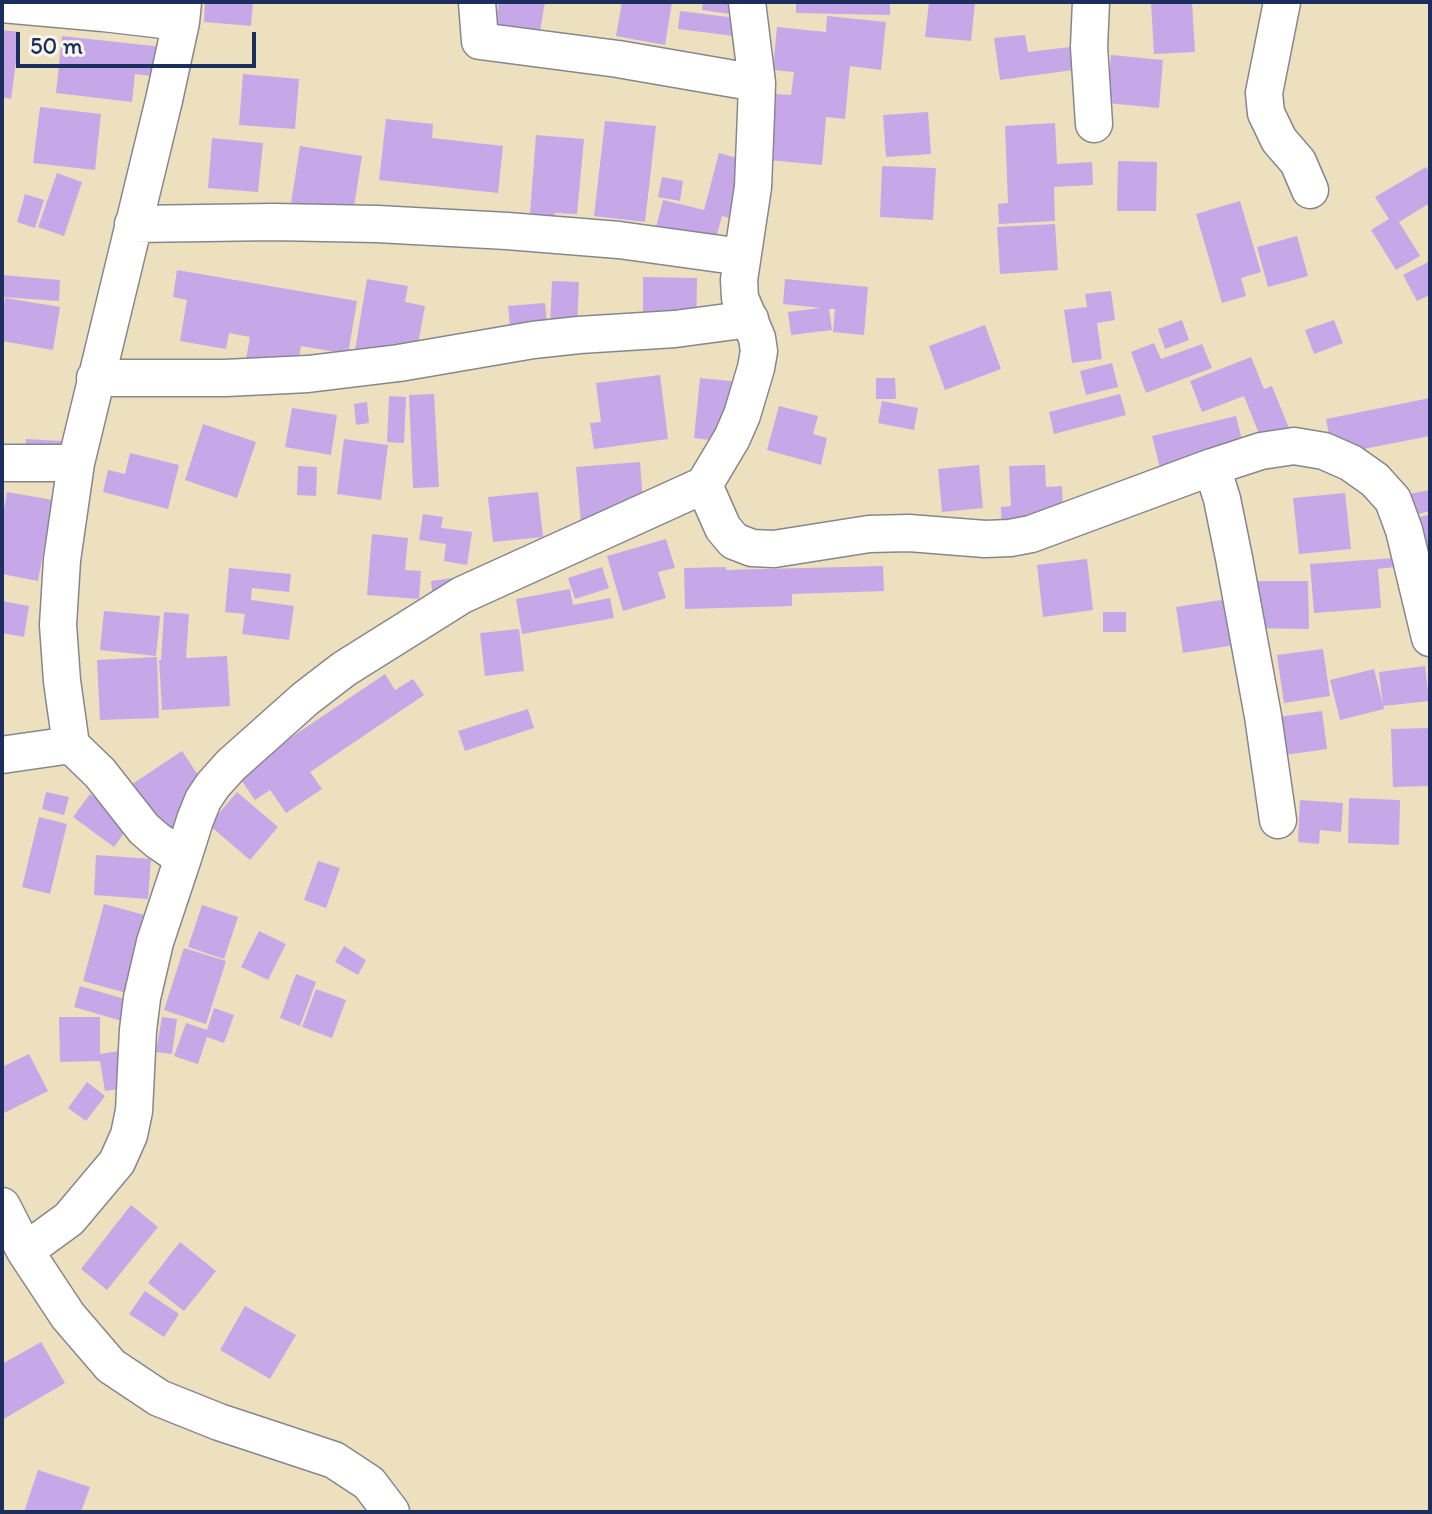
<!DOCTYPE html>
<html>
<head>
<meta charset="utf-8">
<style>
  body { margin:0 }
  #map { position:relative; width:1432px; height:1514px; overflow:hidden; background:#ece0be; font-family:Itim,sans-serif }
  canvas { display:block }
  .frame { position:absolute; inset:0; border:4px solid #1b2f5e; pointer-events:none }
  .scale { position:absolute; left:16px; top:32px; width:240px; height:36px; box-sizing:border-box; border:4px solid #1b2f5e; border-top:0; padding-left:10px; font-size:24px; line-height:28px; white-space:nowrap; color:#1b2f5e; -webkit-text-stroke:6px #fbf7ec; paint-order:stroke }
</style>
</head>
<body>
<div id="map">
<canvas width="1432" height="1514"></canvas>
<div class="frame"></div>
<div class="scale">50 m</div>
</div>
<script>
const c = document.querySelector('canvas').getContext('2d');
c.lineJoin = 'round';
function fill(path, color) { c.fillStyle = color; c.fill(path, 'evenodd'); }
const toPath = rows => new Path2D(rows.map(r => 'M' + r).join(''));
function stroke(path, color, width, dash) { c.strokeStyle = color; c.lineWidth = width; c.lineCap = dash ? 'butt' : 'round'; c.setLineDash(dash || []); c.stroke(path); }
const building = toPath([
  [205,2,253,2,251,26,204,22],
  [499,2,545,2,538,42,494,36],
  [622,2,672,2,665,45,616,36],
  [703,2,739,2,737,15,702,10],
  [796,2,890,2,890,15,796,13],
  [929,2,975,2,971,41,925,37],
  [1151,2,1192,2,1195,52,1154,54],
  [680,11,736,18,734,36,678,29],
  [827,16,886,22,881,70,850,66,845,119,826,117,822,165,769,160,775,94,791,95,794,72,773,70,777,27,826,32],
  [2,30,20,32,11,99,2,97],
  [1025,35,1028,52,1070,47,1073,70,1000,80,994,38],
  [62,36,162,47,159,77,135,74,132,102,56,93],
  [1111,55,1163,60,1159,108,1107,103],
  [243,74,299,79,295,129,239,125],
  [40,107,101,114,95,170,33,163],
  [928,112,931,154,886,157,883,115],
  [386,119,433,124,432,138,503,146,498,193,379,180],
  [605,121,656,126,645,222,594,216],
  [1055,123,1057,164,1092,162,1093,185,1054,187,1055,221,999,224,998,204,1008,203,1005,126],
  [536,135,584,139,577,214,555,213,554,229,529,227],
  [212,138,263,143,258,192,208,188],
  [300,146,362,156,353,213,291,203],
  [719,153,748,161,733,219,722,216,713,250,654,235,663,200,704,210],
  [1118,161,1157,162,1156,211,1117,211],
  [882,166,936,168,933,220,880,217],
  [1426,167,1430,174,1430,203,1399,222,1420,256,1396,270,1371,230,1389,219,1375,197],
  [57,173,82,182,64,236,38,227],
  [662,177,683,181,680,201,658,197],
  [25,194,44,200,35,228,17,222],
  [1240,201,1261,272,1241,278,1246,296,1222,303,1196,214],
  [1055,224,1058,270,1000,274,997,227],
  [1297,236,1308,276,1268,287,1257,247],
  [1430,261,1430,295,1417,301,1403,275],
  [177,270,357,301,348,354,301,346,296,374,245,365,250,337,229,333,226,349,180,341,187,300,173,297],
  [2,275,60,280,59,301,2,297],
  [643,277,697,278,696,335,643,334],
  [367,279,408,286,405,302,425,306,415,360,355,350],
  [785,279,868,287,864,335,833,332,835,309,829,309,832,330,791,335,788,312,821,308,783,304],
  [552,281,579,282,577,326,550,326],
  [1111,291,1115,320,1097,323,1102,359,1072,363,1064,310,1087,307,1085,294],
  [5,298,60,307,53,350,2,341,2,316],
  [545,303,547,322,510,325,508,306],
  [1182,320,1189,340,1165,349,1158,329],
  [1334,320,1343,343,1314,354,1305,330],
  [985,325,1001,369,945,390,929,346],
  [1154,343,1161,359,1202,344,1212,368,1146,393,1131,352],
  [1251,357,1264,389,1272,386,1291,433,1263,444,1244,396,1202,412,1190,381],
  [1112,363,1118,387,1086,395,1080,371],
  [660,375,668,439,594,449,590,423,601,422,596,383],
  [700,378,741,382,735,443,694,438],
  [876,378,895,378,896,399,876,399],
  [434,394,439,487,413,488,409,395],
  [1120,394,1126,415,1054,434,1049,412],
  [389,396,406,397,404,443,387,442],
  [1430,398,1430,436,1333,455,1326,419],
  [882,401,918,408,914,430,878,423],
  [367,402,369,423,356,425,354,404],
  [779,406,818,416,813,434,827,438,821,465,767,450],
  [292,408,337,415,331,455,285,447],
  [1236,416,1247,460,1163,480,1152,436],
  [203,424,256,442,237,498,185,480],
  [26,439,62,441,60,462,25,460],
  [344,439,388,445,381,500,337,494],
  [130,453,179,465,168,509,103,492,108,470,125,474],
  [640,462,643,503,612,506,614,532,582,535,576,467],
  [979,465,983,508,942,512,938,469],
  [1045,465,1046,487,1062,486,1063,514,1024,516,1024,538,1002,539,1001,507,1011,506,1009,466],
  [298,466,317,467,316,496,297,495],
  [1430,490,1430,511,1414,515,1409,494],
  [7,492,53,500,38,581,2,574,2,521],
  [538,492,543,537,493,542,488,497],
  [1345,493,1351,549,1299,554,1293,498],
  [423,514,443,517,441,528,472,532,467,565,444,561,446,544,419,540],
  [1430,514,1430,558,1426,559,1414,519],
  [372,534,408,538,405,570,421,571,419,599,367,595],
  [666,539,675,568,658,572,666,598,623,611,607,556],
  [1395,558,1395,567,1378,569,1381,608,1314,613,1310,564],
  [1087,559,1093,610,1043,617,1037,565],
  [883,566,884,591,792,594,792,606,685,609,684,568,726,567,726,570],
  [602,567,609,588,575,599,568,578],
  [229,568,291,574,289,592,252,588,251,600,294,606,289,640,242,634,245,614,225,612],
  [461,577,434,607,431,581],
  [1254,581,1308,581,1309,629,1254,628],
  [570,589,573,605,610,598,614,618,522,634,516,599],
  [1228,599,1235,645,1183,653,1176,607],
  [2,601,29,606,24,637,2,633],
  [104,611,160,616,156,656,100,650],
  [164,612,189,614,186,658,227,656,230,706,162,710,159,660,161,660],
  [1103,612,1126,612,1126,632,1103,632],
  [519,629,524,671,485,676,480,633],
  [1323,649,1330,696,1284,703,1277,655],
  [157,657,159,718,100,720,97,660],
  [1425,666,1429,701,1383,706,1379,672],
  [1374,669,1384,709,1340,720,1330,680],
  [385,674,395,690,413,679,424,695,310,772,322,789,286,813,270,790,255,800,237,774],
  [528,709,534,728,465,751,458,731],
  [1322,711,1327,749,1277,756,1271,718],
  [1430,728,1430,786,1393,787,1391,729],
  [182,751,216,802,161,838,128,787],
  [46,792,69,797,64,815,42,809],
  [237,792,278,827,250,860,209,825],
  [90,794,131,823,114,847,73,817],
  [1349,798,1400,800,1399,845,1348,843],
  [1300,800,1343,803,1341,832,1320,830,1319,844,1298,842],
  [39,817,67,824,50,894,22,887],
  [96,855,151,859,148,899,94,895],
  [318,861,340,868,326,908,304,900],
  [104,904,152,917,130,994,83,981],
  [202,905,238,917,224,959,188,947],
  [259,931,286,944,268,980,241,967],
  [344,946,366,960,358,975,335,962],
  [184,948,226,961,206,1024,164,1010],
  [296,974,316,982,300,1026,280,1018],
  [80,986,128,1000,122,1021,74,1007],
  [316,989,346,1000,332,1038,302,1027],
  [214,1008,234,1015,224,1043,207,1037,198,1064,174,1056,186,1023,207,1030],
  [59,1017,100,1017,100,1054,126,1050,131,1087,105,1091,100,1061,60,1062],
  [162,1017,177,1019,172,1054,156,1052],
  [29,1054,48,1091,2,1114,2,1067],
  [87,1082,105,1096,86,1121,68,1108],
  [131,1205,158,1227,107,1290,81,1269],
  [180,1242,216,1271,184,1311,148,1283],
  [145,1291,179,1314,164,1337,129,1314],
  [245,1306,296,1335,270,1379,220,1350],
  [41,1342,65,1383,2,1420,2,1364],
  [38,1470,90,1487,81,1512,24,1512]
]);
const street = toPath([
  [477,2,480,41,618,59,757,83],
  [1091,2,1089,47,1094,124],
  [1282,2,1264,93,1266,113,1279,140,1298,162,1310,190],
  [2,4,103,13,181,22],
  [133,224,274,222,377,224,507,231,619,240,742,257],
  [95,378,225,378,308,374,399,363,533,340,579,335,675,329,750,319],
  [2,463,76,463],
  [1212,467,1222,499,1234,558,1263,716,1278,820],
  [704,485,723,528,734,541,752,548,774,549,869,534,909,533,985,539,1010,538,1031,534,1212,467,1261,451,1294,446,1324,451,1351,463,1375,480,1393,500,1404,530,1430,638],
  [2,755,71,745],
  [183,858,195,820,203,800,213,785,231,765,305,699,344,669,462,595,704,485,732,438,742,415,756,368,759,351,757,338,740,298,739,280,753,187,756,113,757,83,747,2],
  [2,1206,25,1251,68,1316,111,1366,159,1398,219,1422,334,1460,369,1483,391,1512],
  [25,1251,69,1219,117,1162,129,1135,134,1111,138,1030,142,998,155,942,183,858,158,841,144,829,100,773,71,745,62,681,58,625,62,560,76,463,164,100,181,22,183,2]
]);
fill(building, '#c6a8e9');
stroke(street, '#84888e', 39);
stroke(street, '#fff', 36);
</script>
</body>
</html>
